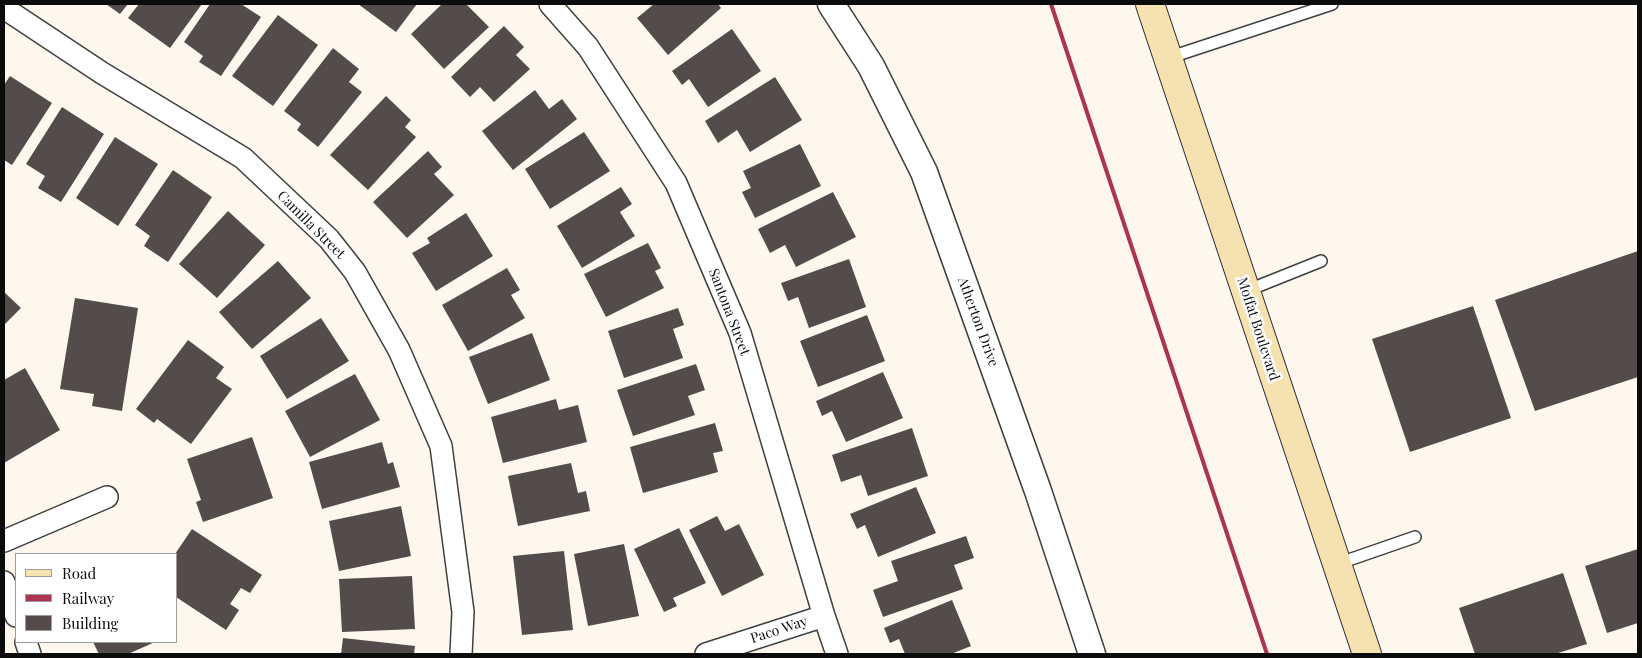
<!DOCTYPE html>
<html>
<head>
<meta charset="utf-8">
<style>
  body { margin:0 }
  #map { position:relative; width:1642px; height:658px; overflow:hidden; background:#fdf7ee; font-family:"Playfair Display",serif }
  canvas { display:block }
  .frame { position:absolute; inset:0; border:5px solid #0c0c0c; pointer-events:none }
  .legend { position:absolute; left:15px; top:553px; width:162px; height:90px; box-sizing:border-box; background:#fff; border:1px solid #9e9e9e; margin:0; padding:6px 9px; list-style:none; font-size:15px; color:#0c0c0c }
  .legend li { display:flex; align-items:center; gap:10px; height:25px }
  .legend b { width:25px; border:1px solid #9e9e9e }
</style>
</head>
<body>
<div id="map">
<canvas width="1642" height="658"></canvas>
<div class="frame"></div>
<ul class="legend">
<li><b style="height:6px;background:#f6e1b0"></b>Road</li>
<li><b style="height:6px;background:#ac3451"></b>Railway</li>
<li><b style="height:14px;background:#544c4a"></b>Building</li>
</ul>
</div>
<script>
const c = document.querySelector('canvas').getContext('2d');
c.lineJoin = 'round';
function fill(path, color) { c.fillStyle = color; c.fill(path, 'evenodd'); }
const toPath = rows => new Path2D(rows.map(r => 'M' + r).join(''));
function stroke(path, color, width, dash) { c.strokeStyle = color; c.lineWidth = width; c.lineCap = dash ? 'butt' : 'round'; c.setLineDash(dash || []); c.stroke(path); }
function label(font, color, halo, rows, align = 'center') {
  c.font = font + ' "Playfair Display",serif'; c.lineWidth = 5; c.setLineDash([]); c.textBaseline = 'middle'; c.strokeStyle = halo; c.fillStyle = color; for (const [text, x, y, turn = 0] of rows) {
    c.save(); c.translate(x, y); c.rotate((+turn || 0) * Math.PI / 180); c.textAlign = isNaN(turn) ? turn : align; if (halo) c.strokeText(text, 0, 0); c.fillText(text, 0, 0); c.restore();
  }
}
const building = toPath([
  [106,4,128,4,120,14],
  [139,4,202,4,170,48,128,18],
  [210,4,241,4,261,17,221,76,199,62,203,56,184,42],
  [358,4,417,4,396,32],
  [442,4,468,4,467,5,489,27,444,69,411,34],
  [654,4,718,4,721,8,668,55,637,18],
  [278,15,318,45,273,106,232,76],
  [504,26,524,47,516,55,530,69,494,102,480,87,470,97,451,77],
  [732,29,761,71,708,107,689,79,682,85,672,71],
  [333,48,359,69,349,82,362,92,318,147,297,130,301,124,284,111],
  [10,76,52,103,12,165,4,160,4,85],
  [775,77,802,120,750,152,737,130,718,143,705,121],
  [535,90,549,109,562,99,577,119,513,170,482,131],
  [386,96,411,120,405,127,416,137,368,190,330,155],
  [62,107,104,134,61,202,38,188,45,176,26,164],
  [584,132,610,171,550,209,525,169],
  [115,137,158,164,118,226,76,198],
  [800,144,821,186,755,218,742,192,751,188,743,171],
  [428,151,442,167,434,174,454,195,407,238,373,202],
  [173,170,212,197,168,262,144,246,150,236,135,225],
  [621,187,632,204,620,212,635,236,582,268,557,226],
  [833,192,856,237,796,267,785,245,770,253,758,229],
  [228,211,265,245,217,298,179,264],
  [466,213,493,256,436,291,412,253,430,243,427,238],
  [648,243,661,268,655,271,664,288,606,317,584,274],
  [1638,251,1638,377,1535,411,1495,300],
  [849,259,866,307,809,328,798,297,788,301,781,283],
  [278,261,311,298,252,349,219,312],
  [507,268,520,290,511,295,525,318,468,351,442,305],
  [4,292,21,308,4,325],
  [75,298,138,308,122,411,92,406,94,394,60,389],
  [1473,306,1511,418,1410,452,1372,339],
  [678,308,684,325,673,329,683,358,624,378,608,331],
  [867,315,885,361,818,387,800,341],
  [321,318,349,361,287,399,260,356],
  [532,333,550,380,488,404,469,357],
  [188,340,224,367,216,378,232,389,191,444,157,419,154,423,136,409],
  [696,364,705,390,688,396,695,415,633,436,617,390],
  [25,368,60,430,4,463,4,380],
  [883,372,903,418,846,442,832,411,822,416,816,401],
  [355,374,380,420,310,457,285,411],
  [556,399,559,410,578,405,587,442,503,463,491,417],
  [715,423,723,451,713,453,718,472,643,493,630,447],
  [912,428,928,476,868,496,861,475,841,482,832,455],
  [252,437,273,498,203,522,196,502,201,500,187,459],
  [382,442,388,464,393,462,400,487,322,509,309,462],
  [571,463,578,493,586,491,590,511,518,526,508,476],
  [916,487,936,533,878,557,865,525,857,529,850,514],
  [401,506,411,556,339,571,329,521],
  [717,516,725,531,739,524,764,575,722,596,689,530],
  [679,528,706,583,673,598,677,606,664,612,634,549],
  [192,529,262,575,250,593,241,588,230,604,239,610,226,630,176,597,175,554],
  [966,536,974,558,954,565,963,589,883,617,873,590,898,581,891,561],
  [624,544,639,616,588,626,574,554],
  [1638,549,1638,623,1607,633,1585,566],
  [564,551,573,630,522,635,513,556],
  [1563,573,1587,644,1555,654,1475,654,1459,608],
  [412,576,415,629,342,632,339,579],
  [952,600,971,646,951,654,905,654,899,639,890,643,884,628],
  [343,638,415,646,414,654,341,654],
  [93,642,155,642,128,654,99,654]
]);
const service = toPath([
  [1168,58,1332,4],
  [1246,291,1321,261],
  [1337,564,1415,537]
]);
const minor = toPath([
  [550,4,588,47,676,183,740,333,824,616,837,654],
  [4,8,102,73,243,158,329,239,355,272,399,350,441,446,463,612,461,654],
  [4,541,107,497],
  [4,582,16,616],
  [26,642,30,654],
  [706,654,824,616]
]);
const tertiary = toPath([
  [831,4,871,66,924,172,1038,491,1092,654]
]);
const secondary = toPath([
  [1150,4,1367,654]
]);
const rail = toPath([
  [1051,4,1267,654]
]);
const streetNames = [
  ["Camilla Street",311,225,45],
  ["Santona Street",729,312,69],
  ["Atherton Drive",978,322,70],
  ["Moffat Boulevard",1258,329,72],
  ["Paco Way",779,630,-18]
];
fill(building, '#544c4a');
stroke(service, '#3f3f3f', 14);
stroke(minor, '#3f3f3f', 24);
stroke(tertiary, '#3f3f3f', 29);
stroke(secondary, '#2e2e2e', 30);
stroke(service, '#fff', 11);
stroke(minor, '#fff', 21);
stroke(tertiary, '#fff', 26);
stroke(secondary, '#f6e1b0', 28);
stroke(rail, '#ac3451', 4);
label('14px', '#0c0c0c', '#fff', streetNames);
</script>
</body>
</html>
